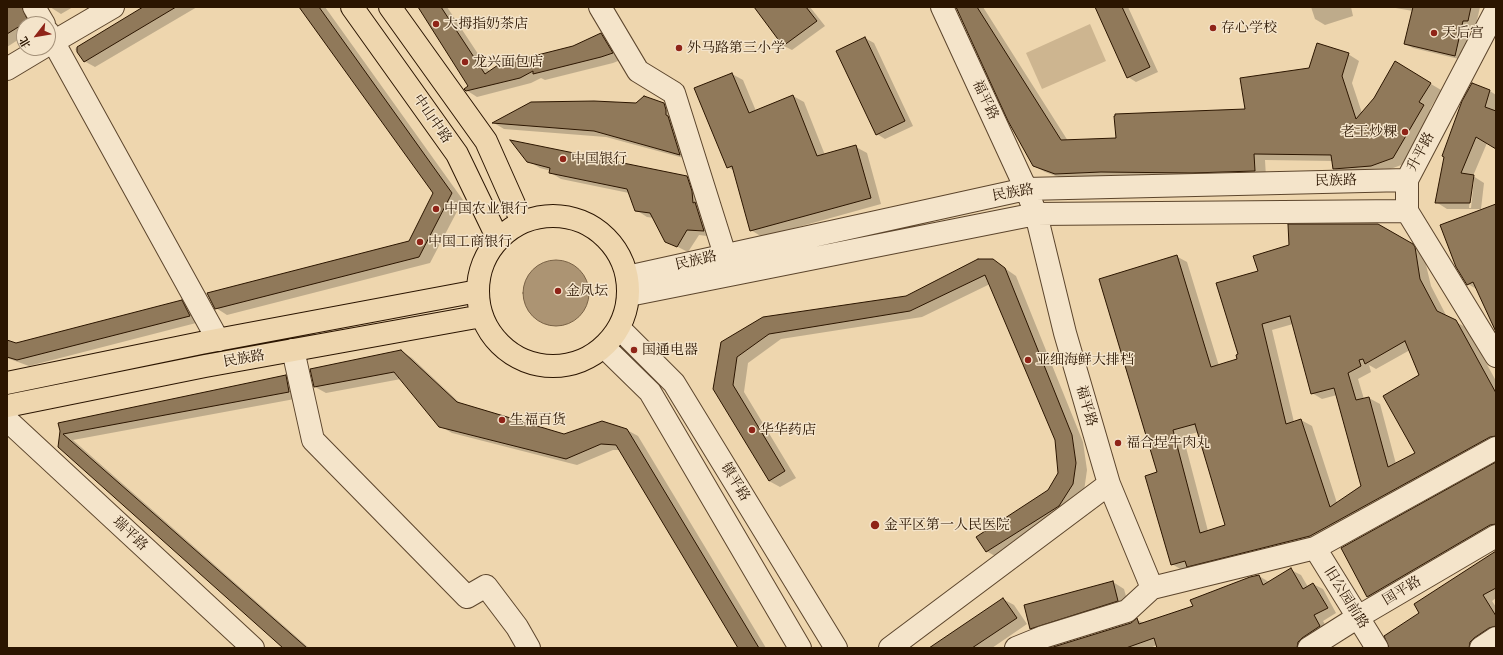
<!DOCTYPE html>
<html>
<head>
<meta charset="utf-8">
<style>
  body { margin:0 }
  #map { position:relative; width:1503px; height:655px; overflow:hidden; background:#eed6ae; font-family:"Old Standard TT","Noto Serif SC",serif }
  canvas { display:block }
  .frame { position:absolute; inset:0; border:8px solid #2b1500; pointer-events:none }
  .north { position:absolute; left:16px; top:16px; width:40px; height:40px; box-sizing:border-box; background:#f4e4ca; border:1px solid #a49179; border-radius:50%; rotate:239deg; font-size:11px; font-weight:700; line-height:16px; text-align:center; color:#2b1500 }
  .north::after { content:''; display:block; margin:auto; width:14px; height:18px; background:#8f2418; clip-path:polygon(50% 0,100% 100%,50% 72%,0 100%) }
</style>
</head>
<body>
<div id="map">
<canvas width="1503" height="655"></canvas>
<div class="frame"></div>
<div class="north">北</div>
</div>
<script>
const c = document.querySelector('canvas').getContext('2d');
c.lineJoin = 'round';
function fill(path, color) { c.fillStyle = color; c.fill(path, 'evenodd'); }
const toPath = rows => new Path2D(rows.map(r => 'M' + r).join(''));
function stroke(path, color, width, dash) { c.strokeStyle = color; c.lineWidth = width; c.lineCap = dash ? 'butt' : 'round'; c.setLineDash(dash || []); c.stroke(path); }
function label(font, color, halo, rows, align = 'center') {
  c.font = font + ' "Old Standard TT","Noto Serif SC",serif'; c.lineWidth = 3; c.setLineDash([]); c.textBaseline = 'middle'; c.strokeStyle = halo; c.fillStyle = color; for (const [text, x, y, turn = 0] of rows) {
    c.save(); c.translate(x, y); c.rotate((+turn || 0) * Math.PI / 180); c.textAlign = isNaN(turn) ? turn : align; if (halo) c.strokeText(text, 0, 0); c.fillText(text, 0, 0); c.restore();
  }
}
const green = toPath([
  [1090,24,1106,61,1042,89,1026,53]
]);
const water = toPath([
  '523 293a33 33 0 1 1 66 0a33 33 0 1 1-66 0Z'
]);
const shadow = toPath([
  [13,7,35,7,37,24,24,24,24,36,7,47,7,10],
  [50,7,73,7,61,14],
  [145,7,197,7,95,67,84,61,75,49],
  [300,7,325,7,463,200,430,263,227,315,216,308,409,241,434,193],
  [420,7,447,7,490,72,573,47,601,35,612,41,623,59,613,63,545,80,541,78,531,83,477,97,466,90,470,86],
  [755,7,810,7,825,26,792,50,784,46],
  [957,7,983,7,1068,141,1117,139,1246,110,1310,69,1348,54,1359,61,1352,83,1362,113,1375,98,1396,63,1441,90,1430,109,1435,112,1404,164,1382,172,1345,175,1334,169,1333,161,1265,160,1266,177,1067,180,1045,172,1034,166],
  [1096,7,1128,7,1158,72,1136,82,1128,77],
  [1311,7,1351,7,1353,16,1325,25,1315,19],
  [1390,7,1480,7,1476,25,1471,25,1463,60,1413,48,1405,44,1413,11],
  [865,38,874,43,913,126,885,139,877,134],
  [732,74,743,80,756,111,793,96,804,102,825,155,856,147,867,153,881,204,762,237,751,230,734,171,728,167],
  [1490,91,1496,95,1496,148,1487,143,1473,176,1484,183,1481,209,1447,209,1436,202],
  [1472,179,1474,179,1471,208,1469,208],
  [664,104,675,111,691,160,606,137,504,129,494,123],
  [528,161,687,177,698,184,715,237,699,235,688,252,666,241,654,218,647,217,636,210,629,193,561,179,551,173,551,171,540,168],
  [1496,205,1496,323,1478,290,1468,284],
  [1377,225,1423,252,1431,286,1447,317,1467,328,1496,381,1496,445,1321,542,1182,570,1172,564,1158,472,1176,256,1187,262,1219,366,1238,360,1259,272],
  [1293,324,1312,393,1322,399,1337,395,1362,487,1337,503,1312,426,1301,420,1294,422,1272,330],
  [1410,350,1420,375,1417,453,1396,464,1380,404,1369,398,1364,399,1358,379,1371,372,1369,365,1376,369],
  [1199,432,1227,525,1208,531,1183,436],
  [993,260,1016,276,1083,442,1087,470,1084,491,997,557,986,551,1048,490,1059,473,1056,440,990,284,922,317,781,339,748,363,744,392,796,478,780,487,769,481,714,389,722,342,906,296],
  [181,301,192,307,200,322,29,366,7,358,7,341,16,344],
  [401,351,412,358,462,405,564,435,627,430,638,436,766,648,739,648,620,450,613,450,577,465,452,433,440,426,401,379,326,393,315,387],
  [286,376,296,382,300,398,73,440,309,648,285,648,59,447,61,431],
  [1496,463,1496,533,1378,602,1367,596],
  [1496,553,1496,598,1492,601,1496,607,1496,634,1479,648,1390,648,1421,613],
  [1291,570,1301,575,1308,587,1313,584,1323,589,1336,613,1323,621,1329,631,1307,648,1158,648,1157,645,1150,648,1053,648,1131,624,1137,620,1144,623,1194,606,1259,576,1269,582],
  [1113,582,1124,589,1129,607,1042,634,1031,628],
  [1003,599,1014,605,1027,624,992,648,931,648]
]);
const building = toPath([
  [7,7,22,7,28,21,7,34,7,7],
  [143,7,176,7,84,62,77,52,77,47,143,7],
  [299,7,319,7,452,193,419,257,215,309,207,293,409,241,433,193,299,7],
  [418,7,441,7,485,74,498,65,573,46,601,33,613,53,601,57,533,74,533,71,520,78,466,91,464,89,468,86,418,7],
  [754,7,806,7,817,21,783,46,754,7],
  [956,7,977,7,1061,140,1116,138,1114,116,1115,116,1115,114,1245,109,1240,78,1309,68,1317,43,1349,53,1342,76,1356,119,1374,98,1395,61,1431,83,1419,102,1424,105,1393,158,1371,166,1333,169,1331,155,1254,154,1255,171,1192,173,1101,172,1055,174,1033,166,1008,121,956,7],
  [1095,7,1122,7,1150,67,1127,78,1095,7],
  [1413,7,1471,7,1468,21,1463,21,1455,56,1404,44,1413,7],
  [865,37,905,121,876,135,836,51,865,37],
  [732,73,749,113,793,95,817,156,856,145,871,198,750,231,732,166,727,168,694,88,732,73],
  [1472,83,1490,90,1485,107,1496,111,1496,149,1476,137,1461,173,1474,175,1470,203,1435,203,1444,157,1442,156,1462,101,1472,83],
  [644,96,664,103,666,110,666,115,668,116,680,155,594,131,492,123,531,102,594,101,636,103,644,96],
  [510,140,687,176,692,191,693,203,695,202,704,231,687,230,677,247,665,242,650,213,635,211,627,189,549,173,550,168,527,162,510,140],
  [1496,204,1496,332,1473,282,1467,285,1456,267,1440,225,1496,204],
  [1288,224,1378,224,1413,244,1415,247,1420,279,1437,311,1456,320,1496,393,1496,436,1490,437,1310,536,1187,567,1185,561,1171,565,1145,476,1157,472,1099,279,1177,255,1211,367,1237,359,1236,355,1238,354,1216,283,1258,271,1253,256,1289,245,1288,224],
  [1290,316,1311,394,1334,388,1361,486,1330,507,1301,419,1286,424,1262,324,1290,316],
  [1405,341,1419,375,1383,396,1415,453,1388,467,1369,397,1356,400,1348,373,1361,366,1359,360,1363,359,1365,364,1405,341],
  [1195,424,1225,525,1200,533,1173,430,1195,424],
  [978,259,993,259,1005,268,1072,435,1076,463,1073,484,1059,506,986,552,976,537,1048,490,1058,473,1055,440,985,275,910,311,769,334,737,357,733,385,785,471,769,481,713,389,721,342,763,317,906,296,978,259],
  [182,300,190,316,17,360,7,357,7,340,16,343,182,300],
  [401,350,457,402,564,434,602,421,627,429,759,648,738,648,616,445,601,444,566,459,439,427,394,372,314,387,310,369,401,350],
  [286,375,289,392,63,434,307,648,283,648,58,447,60,431,58,423,286,375],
  [1496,462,1496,524,1490,525,1367,597,1341,548,1496,462],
  [1496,551,1496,588,1483,595,1496,616,1496,626,1489,628,1474,638,1470,642,1469,648,1389,648,1384,636,1419,613,1414,604,1496,551],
  [1291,568,1303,589,1313,583,1328,608,1314,615,1320,626,1302,638,1298,642,1297,648,1157,648,1154,638,1126,648,1050,648,1131,623,1137,618,1139,624,1193,606,1190,600,1250,577,1259,575,1263,585,1291,568],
  [1113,581,1118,601,1030,629,1024,605,1113,581],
  [1003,598,1017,618,972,648,929,648,1003,598]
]);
const minor = toPath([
  [34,7,44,24],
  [600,7,638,71,674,93,725,255],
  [1496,10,1407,180,1407,211,1496,356],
  [48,32,218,340],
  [48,45,113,7],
  [7,69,42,48],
  [627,277,1026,189,1407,180],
  [629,295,1036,214,1407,211],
  [619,328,674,383,836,648],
  [604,347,650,392,800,648],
  [293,350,313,440,467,597,486,586,517,627,529,648],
  [7,420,253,648],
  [1109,484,1152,588],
  [1315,548,1377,648],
  [890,648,1109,484,1065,333,1036,214,1026,189,942,7],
  [1016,648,1043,637,1127,611,1152,588,1315,548,1496,448],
  [1309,648,1358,617,1496,536],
  [1481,648,1496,638]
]);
const major = toPath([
  [352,7,457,154,498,239],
  [390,7,486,141,522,222],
  '478 291a75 75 0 1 1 150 0a75 75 0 1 1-150 0Z',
  [7,383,201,343,478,291],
  [7,406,205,366,482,316]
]);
const markers = [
  [436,24,4,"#8f2418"],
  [1213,28,4,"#8f2418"],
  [1434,33,4,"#8f2418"],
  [679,48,4,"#8f2418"],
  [465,62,4,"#8f2418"],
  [1405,132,4,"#8f2418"],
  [563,159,4,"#8f2418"],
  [436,209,4,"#8f2418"],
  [420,242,4,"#8f2418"],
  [558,291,4,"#8f2418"],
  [634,350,4,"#8f2418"],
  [1028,360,4,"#8f2418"],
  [502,420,4,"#8f2418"],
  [752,430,4,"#8f2418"],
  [1118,443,4,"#8f2418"],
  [875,525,5,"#8f2418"]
];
const poiNames = [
  ["大拇指奶茶店",444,24],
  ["存心学校",1221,28],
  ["天后宫",1442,33],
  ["外马路第三小学",687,48],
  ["龙兴面包店",473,62],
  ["老王炒粿",1397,132,"right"],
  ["中国银行",571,159],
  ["中国农业银行",444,209],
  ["中国工商银行",428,242],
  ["金凤坛",566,291],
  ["国通电器",642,350],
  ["亚细海鲜大排档",1036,360],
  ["生福百货",510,420],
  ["华华药店",760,430],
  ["福合埕牛肉丸",1126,443],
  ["金平区第一人民医院",884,525]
];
const streetNames = [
  ["福平路",985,100,65],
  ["中山中路",432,119,55],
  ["升平路",1421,152,-62],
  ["民族路",1336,181,-1],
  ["民族路",1013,193,-10],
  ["民族路",696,261,-13],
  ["民族路",244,359,-10],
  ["福平路",1086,406,74],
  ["镇平路",735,482,59],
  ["瑞平路",130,534,43],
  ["国平路",1402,591,-31],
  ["旧公园前路",1346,598,58]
];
fill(green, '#cdb590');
fill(water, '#ac9473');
stroke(water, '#786145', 1);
fill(shadow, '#0003');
fill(building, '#90795a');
stroke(building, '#2b1500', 1);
stroke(minor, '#5c452c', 24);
stroke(major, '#2b1500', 24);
stroke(minor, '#f4e4ca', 22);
stroke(major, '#eed6ae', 22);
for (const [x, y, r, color] of markers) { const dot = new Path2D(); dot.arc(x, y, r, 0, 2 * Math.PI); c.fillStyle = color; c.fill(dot); stroke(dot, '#f4e4ca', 1.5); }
label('14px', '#2b1500', '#f4e4ca', poiNames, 'left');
label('14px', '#2b1500', '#f4e4ca', streetNames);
</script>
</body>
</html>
